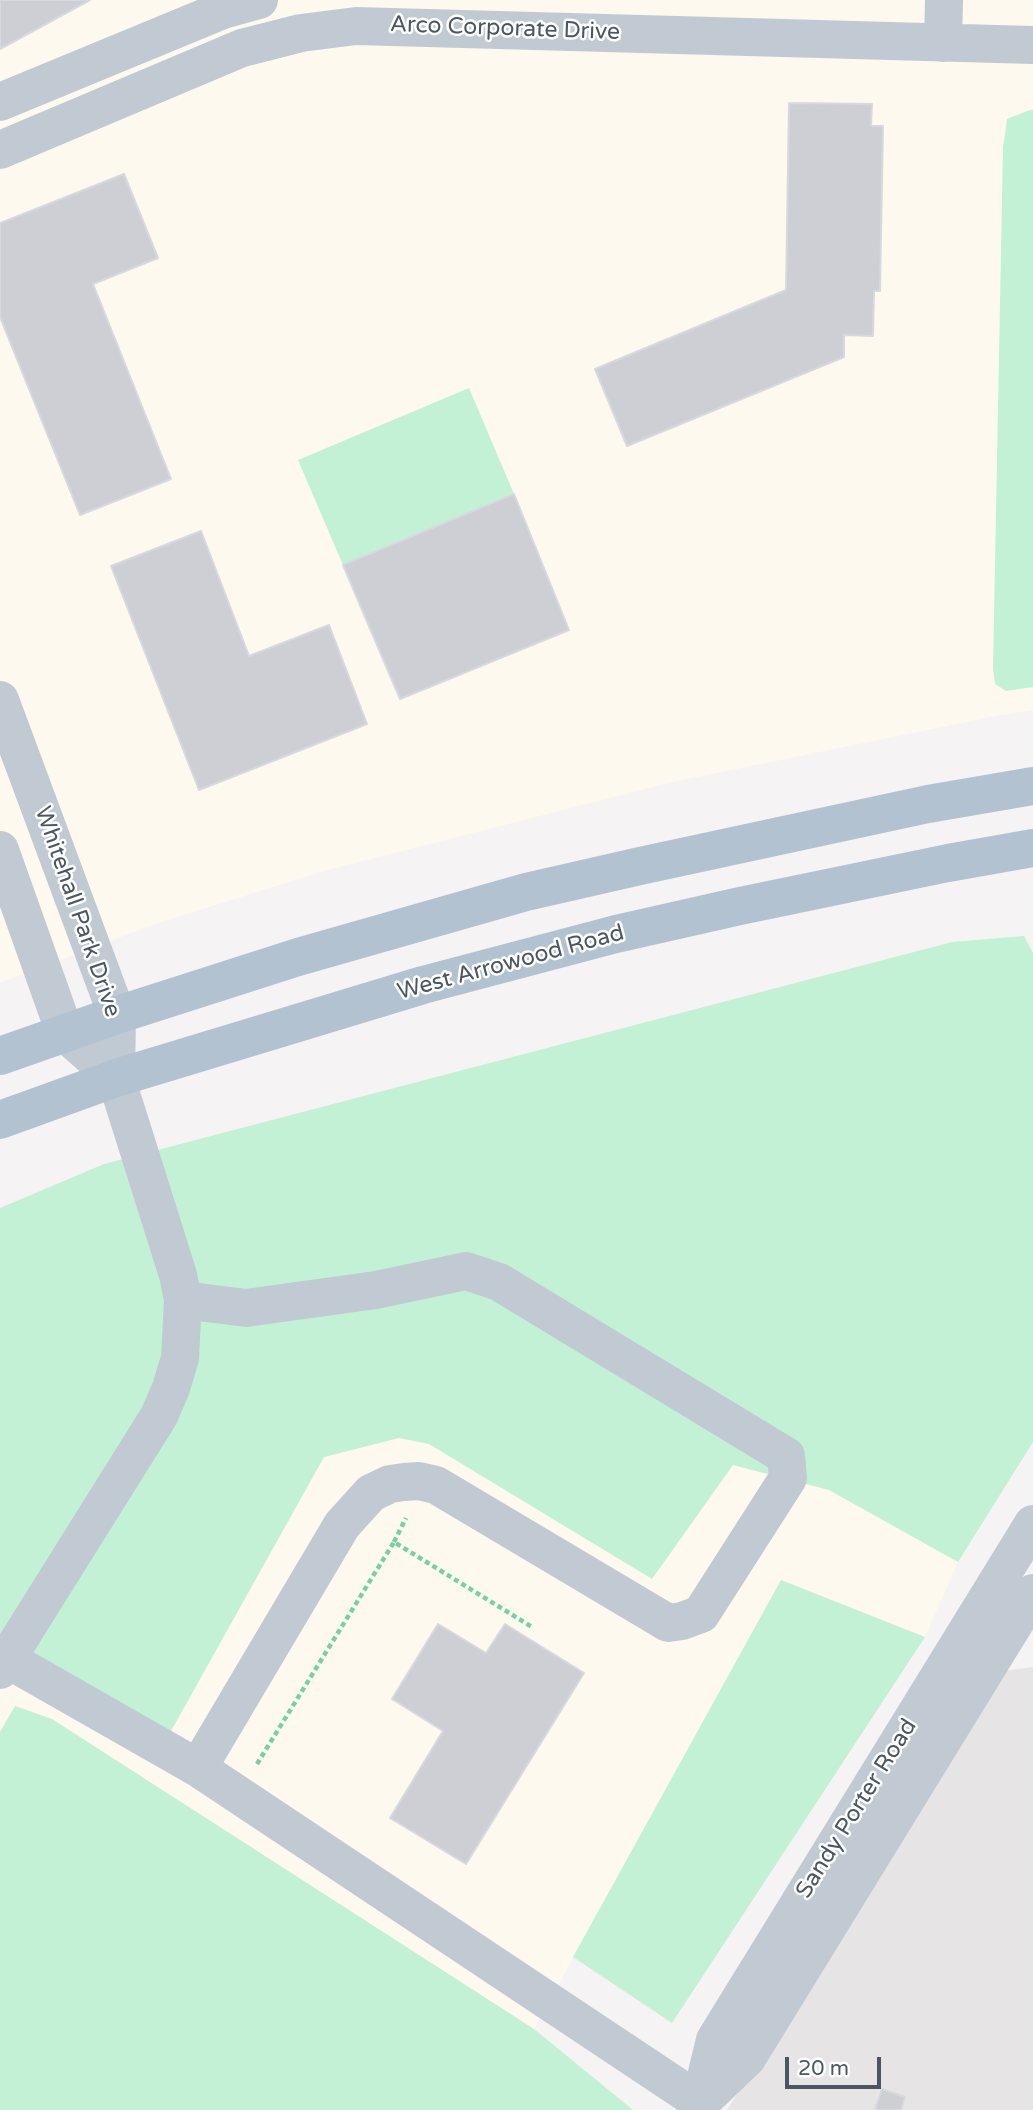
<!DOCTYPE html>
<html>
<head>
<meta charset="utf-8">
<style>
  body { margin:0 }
  #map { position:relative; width:1033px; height:2110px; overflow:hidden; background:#f5f3f3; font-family:"Varela Round",sans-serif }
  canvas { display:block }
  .scale { position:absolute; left:785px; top:2057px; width:96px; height:32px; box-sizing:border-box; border:4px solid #4a5661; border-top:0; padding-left:9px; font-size:21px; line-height:24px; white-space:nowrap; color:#4a5661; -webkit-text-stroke:5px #fff; paint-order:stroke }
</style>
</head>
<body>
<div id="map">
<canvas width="1033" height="2110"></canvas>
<div class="scale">20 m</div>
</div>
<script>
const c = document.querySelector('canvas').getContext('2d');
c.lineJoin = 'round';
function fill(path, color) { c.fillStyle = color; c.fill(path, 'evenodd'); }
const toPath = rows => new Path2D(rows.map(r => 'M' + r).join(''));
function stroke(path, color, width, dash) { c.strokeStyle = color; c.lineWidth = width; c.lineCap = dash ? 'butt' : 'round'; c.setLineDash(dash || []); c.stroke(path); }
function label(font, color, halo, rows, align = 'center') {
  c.font = font + ' "Varela Round",sans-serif'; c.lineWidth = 5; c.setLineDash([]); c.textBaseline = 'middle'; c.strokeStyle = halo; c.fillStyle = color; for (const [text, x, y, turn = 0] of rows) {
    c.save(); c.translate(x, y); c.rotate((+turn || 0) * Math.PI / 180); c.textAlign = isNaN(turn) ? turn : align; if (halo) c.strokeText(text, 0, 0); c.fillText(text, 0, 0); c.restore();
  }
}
const commercial = toPath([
  [0,0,1033,0,1033,710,991,717,673,782,324,871,152,925,0,983],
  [399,1438,429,1444,733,1465,829,1490,958,1562,925,1637,781,1580,534,2029,52,1719,15,1706,0,1732,0,1658,166,1740,324,1457]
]);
const education = toPath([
  [1033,1667,1033,2110,727,2110,997,1672]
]);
const green = toPath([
  [1030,110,1033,110,1033,687,1006,691,995,684,993,668,1003,148,1007,119],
  [469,388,514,494,343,565,298,460],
  [1024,936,1033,953,1033,1442,958,1562,829,1490,733,1465,652,1579,429,1444,399,1438,324,1457,166,1740,0,1658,0,1208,104,1164,952,942],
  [781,1580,925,1637,672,2023,573,1957],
  [15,1706,52,1719,534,2029,633,2110,0,2110,0,1732]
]);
const building = toPath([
  [0,0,90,0,0,49,0,0],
  [789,103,872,104,871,126,883,126,880,291,874,291,873,336,844,335,844,357,627,446,595,369,786,290,789,103],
  [124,174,158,258,93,284,171,479,80,515,0,317,0,223,124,174],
  [514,494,569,630,400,699,343,565,514,494],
  [201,531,249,656,329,625,367,724,199,790,111,566,201,531],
  [438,1624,486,1653,505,1624,584,1673,466,1864,390,1818,443,1731,392,1699,438,1624],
  [882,2089,905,2097,901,2110,875,2110,882,2089]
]);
const path = toPath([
  [394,1542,406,1518],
  [257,1764,394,1542,532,1627]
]);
const minor = toPath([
  [943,43,944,0],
  [0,102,223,10,259,0],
  [0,150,242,48,301,33,356,26,1033,45],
  [0,700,117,1015,116,1078,178,1275,183,1300,180,1358,171,1388,159,1416,0,1670],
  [0,850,65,1033,116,1078],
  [183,1300,246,1308,376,1290,466,1271,499,1282,786,1456,788,1478,701,1614,682,1621,668,1623,436,1485,419,1481,404,1482,390,1484,371,1493,342,1525,198,1768],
  [7,1659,198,1768,700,2102],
  [700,2102,715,2040,1033,1524],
  [698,2105,747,2058,1033,1593]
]);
const major = toPath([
  [0,1056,117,1015,298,957,526,892,640,866,928,804,1033,786],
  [0,1120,116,1078,423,985,616,934,740,906,948,863,1033,848]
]);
const streetNames = [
  ["Arco Corporate Drive",505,29,2],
  ["Whitehall Park Drive",77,912,71],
  ["West Arrowood Road",511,963,-15],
  ["Sandy Porter Road",857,1809,-58]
];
fill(commercial, '#fdf9ef');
fill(education, '#e6e4e5');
fill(green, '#c3f1d5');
fill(building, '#cdcfd5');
stroke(building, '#d7d9de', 2);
stroke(path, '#7ad0a6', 4.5, [5, 3.5]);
stroke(minor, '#c1cad2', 38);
stroke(major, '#b3c2d1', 38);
label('23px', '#4a5661', '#fff', streetNames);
</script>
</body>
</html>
